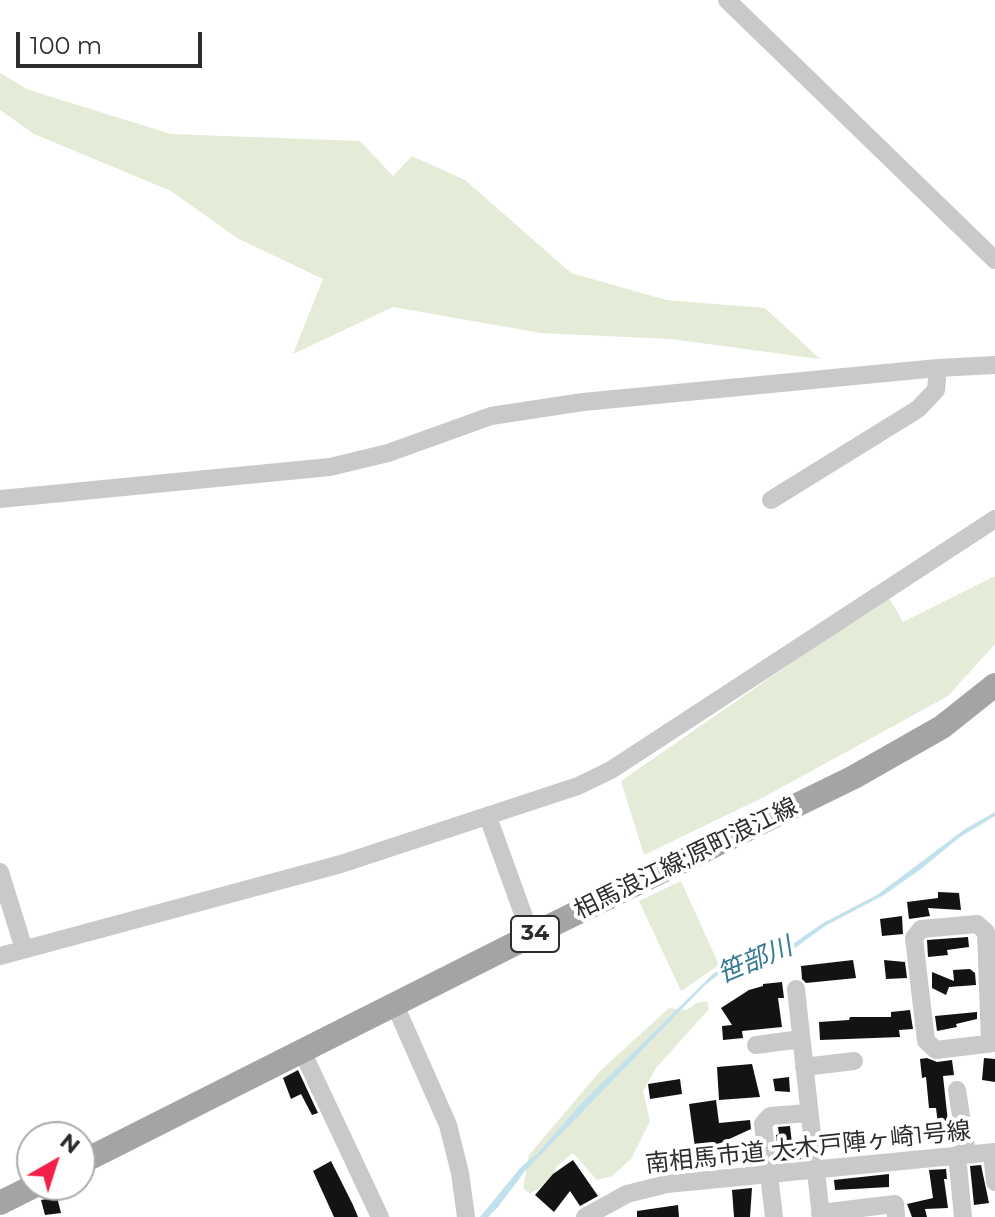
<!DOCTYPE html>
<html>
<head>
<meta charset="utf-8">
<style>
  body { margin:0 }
  #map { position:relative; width:995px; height:1217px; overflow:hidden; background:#fff; font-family:Montserrat,sans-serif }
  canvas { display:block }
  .north { position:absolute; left:16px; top:1121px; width:80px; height:80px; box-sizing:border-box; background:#fff; border:2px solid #ababab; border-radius:50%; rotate:39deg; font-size:22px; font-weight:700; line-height:32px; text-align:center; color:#2c2c2c }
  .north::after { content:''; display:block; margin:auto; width:28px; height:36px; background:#f21f48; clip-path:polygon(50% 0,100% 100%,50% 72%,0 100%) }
  .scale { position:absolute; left:16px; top:32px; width:186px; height:36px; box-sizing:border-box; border:4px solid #2c2c2c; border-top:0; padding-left:10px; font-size:24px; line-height:28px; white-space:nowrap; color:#2c2c2c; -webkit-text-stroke:6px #fff; paint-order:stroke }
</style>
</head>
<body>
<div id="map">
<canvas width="995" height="1217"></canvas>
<div class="north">N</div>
<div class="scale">100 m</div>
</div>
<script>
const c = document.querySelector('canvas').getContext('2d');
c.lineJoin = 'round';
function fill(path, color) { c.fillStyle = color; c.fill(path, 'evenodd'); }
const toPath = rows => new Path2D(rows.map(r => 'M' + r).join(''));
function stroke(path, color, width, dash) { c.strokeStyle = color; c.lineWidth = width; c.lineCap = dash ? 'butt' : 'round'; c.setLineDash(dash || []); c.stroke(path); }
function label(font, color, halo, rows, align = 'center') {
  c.font = font + ' Montserrat,"Noto Sans JP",sans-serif'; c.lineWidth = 8; c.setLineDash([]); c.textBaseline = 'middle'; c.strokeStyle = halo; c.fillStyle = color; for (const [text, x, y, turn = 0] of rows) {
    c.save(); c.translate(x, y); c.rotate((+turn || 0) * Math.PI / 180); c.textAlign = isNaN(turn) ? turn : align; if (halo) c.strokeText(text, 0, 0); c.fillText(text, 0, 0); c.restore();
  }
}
const green = toPath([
  [0,73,29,90,171,134,360,141,393,176,412,156,465,180,571,273,666,300,765,308,820,359,671,339,541,333,393,307,293,354,323,279,237,238,171,191,34,134,0,110],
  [995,576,995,644,948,696,766,796,644,855,621,781,888,596,903,622],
  [681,881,719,965,681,991,639,901],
  [707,1001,709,1009,656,1068,643,1091,650,1121,631,1159,612,1176,597,1180,573,1153,557,1166,551,1180,530,1194,523,1188,529,1155,600,1071,669,1008,687,1010,696,1003]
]);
const water = toPath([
  [995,812,995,816,960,837,921,869,884,895,825,926,795,948,765,965,749,964,740,969,726,969,720,973,703,987,525,1171,498,1207,488,1217,480,1217,521,1167,538,1153,581,1104,714,973,740,960,771,959,823,923,877,895,965,829]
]);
const building = toPath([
  [938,892,959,893,961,910,928,908,930,916,909,919,907,902,938,898],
  [902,916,903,934,882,936,880,919],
  [968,937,969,947,947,950,948,955,928,957,927,940],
  [853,960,856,978,806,983,802,979,801,966],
  [884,960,905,962,907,978,886,979],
  [970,969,975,973,976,985,949,987,946,995,932,988,932,972,954,981,953,970],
  [782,982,784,998,778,998,782,1027,742,1031,743,1038,723,1040,722,1026,732,1025,721,1008,749,990,763,986,763,984],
  [910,1010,913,1029,899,1030,900,1037,820,1040,819,1022,849,1020,850,1017,891,1017,891,1012],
  [977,1012,977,1019,956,1024,957,1027,937,1031,935,1016],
  [927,1058,937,1062,952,1060,954,1075,943,1076,948,1122,938,1124,936,1108,929,1108,926,1077,922,1078,920,1059],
  [984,1058,995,1059,995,1082,982,1080],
  [752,1064,760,1097,719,1100,717,1067],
  [298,1070,318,1113,312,1115,301,1094,291,1099,283,1078],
  [789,1077,790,1092,775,1091,773,1079],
  [680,1079,682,1094,650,1099,648,1084],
  [716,1100,719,1123,750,1120,751,1129,701,1152,751,1146,752,1161,698,1169,689,1104],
  [790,1126,792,1144,799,1143,801,1159,779,1161,776,1135,779,1134,778,1127],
  [671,1154,674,1170,646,1173,644,1157],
  [573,1160,598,1196,580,1206,570,1191,554,1212,535,1195,553,1174],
  [331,1161,353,1205,358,1217,334,1217,313,1171],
  [981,1165,989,1203,974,1205,970,1166],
  [946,1169,947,1179,944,1179,948,1208,925,1209,927,1217,912,1217,907,1204,933,1198,929,1170],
  [889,1174,889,1187,835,1190,834,1180],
  [752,1188,750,1217,734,1217,732,1190],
  [57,1197,61,1213,45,1215,41,1200],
  [678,1205,679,1217,637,1217,637,1211]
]);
const minor = toPath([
  [727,0,995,260],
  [0,499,330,467,388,453,491,416,583,402,938,368,995,365],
  [771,500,918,409,936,390,938,368],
  [488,817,531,936],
  [0,872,24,949],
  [0,956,341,864,578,786,611,770,995,519],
  [796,989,821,1217],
  [395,1005,448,1125,460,1173,466,1217],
  [990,1043,986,932,977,924,921,929,914,938,926,1041,936,1050,995,1043],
  [756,1045,801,1039],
  [302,1051,380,1217],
  [804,1067,854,1061],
  [957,1090,967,1154],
  [992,1153,995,1182],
  [957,1155,963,1217],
  [820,1213,895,1204,896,1217],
  [585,1217,627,1194,667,1184,995,1152],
  [774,1217,763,1124,770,1116,808,1113]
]);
const major = toPath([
  [80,1163,552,925,854,777,942,727,995,685],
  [0,1203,36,1185]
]);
const shields = [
  [535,934,48]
];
const shieldNames = [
  ["34",535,934]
];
const streetNames = [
  ["相馬浪江線;原町浪江線",686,859,-26],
  ["南相馬市道 大木戸陣ヶ崎1号線",808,1148,-6]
];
const waterNames = [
  ["笹部川",755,961,-23]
];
fill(green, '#e4ebd7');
fill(water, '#c1e1ed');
fill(building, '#131313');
stroke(minor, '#c9c9c9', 18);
stroke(major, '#a4a4a4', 24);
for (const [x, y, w] of shields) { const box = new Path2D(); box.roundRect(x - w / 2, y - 18, w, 36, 6); c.fillStyle = '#fff'; c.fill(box); stroke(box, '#2c2c2c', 2); }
label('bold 22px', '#2c2c2c', null, shieldNames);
label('24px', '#2c2c2c', '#fff', streetNames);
label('italic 26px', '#357a92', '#fff', waterNames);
</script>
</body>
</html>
